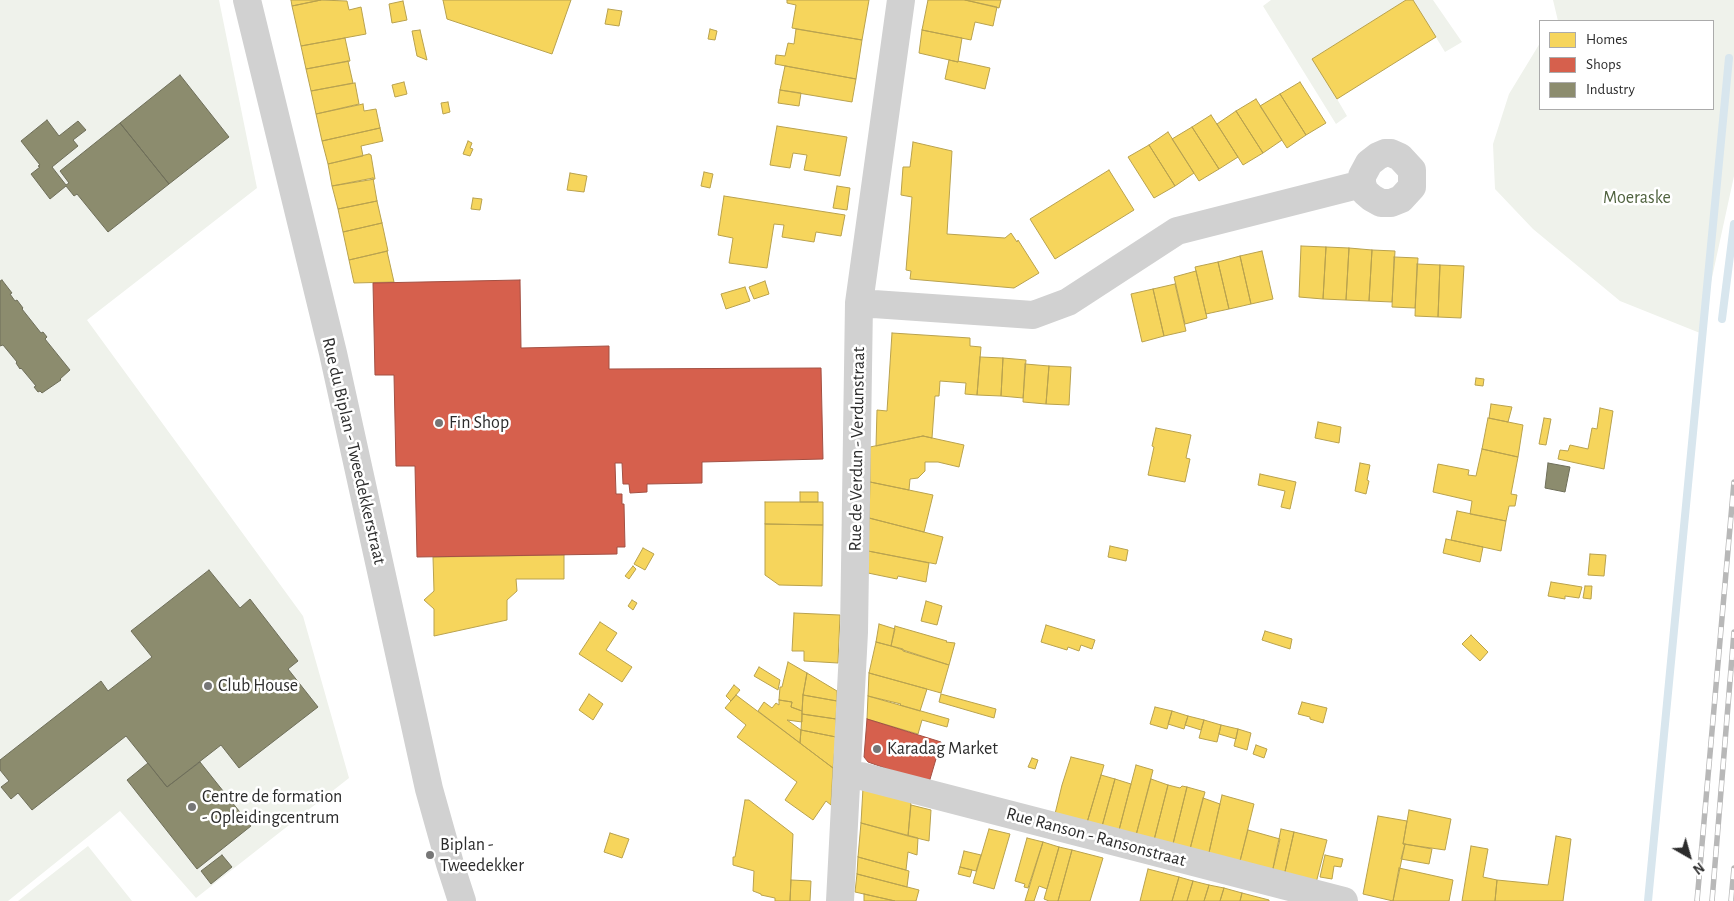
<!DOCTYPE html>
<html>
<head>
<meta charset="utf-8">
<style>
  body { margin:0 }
  #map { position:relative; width:1734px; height:901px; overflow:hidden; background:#fff; font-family:"Alegreya Sans",sans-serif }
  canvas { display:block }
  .legend { position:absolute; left:1539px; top:20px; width:175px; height:90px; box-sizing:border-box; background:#fff; border:1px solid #ababab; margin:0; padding:6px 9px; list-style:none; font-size:15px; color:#2c2c2c }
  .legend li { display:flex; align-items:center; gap:10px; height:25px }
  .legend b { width:25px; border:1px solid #ababab }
  .north { position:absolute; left:1664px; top:831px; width:50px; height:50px; -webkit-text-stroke:4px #fff; paint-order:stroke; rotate:142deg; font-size:14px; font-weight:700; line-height:20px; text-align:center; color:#2c2c2c }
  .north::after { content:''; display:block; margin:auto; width:18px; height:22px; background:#2c2c2c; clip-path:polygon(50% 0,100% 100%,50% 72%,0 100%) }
</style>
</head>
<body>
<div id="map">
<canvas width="1734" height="901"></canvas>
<ul class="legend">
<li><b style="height:14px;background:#f6d55c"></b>Homes</li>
<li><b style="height:14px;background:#d6604d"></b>Shops</li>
<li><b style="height:14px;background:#8c8c6e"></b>Industry</li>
</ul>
<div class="north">N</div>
</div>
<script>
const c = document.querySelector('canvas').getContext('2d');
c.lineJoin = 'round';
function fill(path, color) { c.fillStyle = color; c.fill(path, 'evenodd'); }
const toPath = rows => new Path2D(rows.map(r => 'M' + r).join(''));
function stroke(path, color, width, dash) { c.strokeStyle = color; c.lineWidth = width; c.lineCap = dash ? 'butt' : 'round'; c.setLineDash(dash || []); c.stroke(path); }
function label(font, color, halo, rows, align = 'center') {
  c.font = font + ' "Alegreya Sans",sans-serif'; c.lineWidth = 5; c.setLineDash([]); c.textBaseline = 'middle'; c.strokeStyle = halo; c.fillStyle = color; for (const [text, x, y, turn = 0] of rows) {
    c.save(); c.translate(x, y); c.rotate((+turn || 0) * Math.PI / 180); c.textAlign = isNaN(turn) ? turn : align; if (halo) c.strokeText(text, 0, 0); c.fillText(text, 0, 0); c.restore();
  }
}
const green = toPath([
  [0,0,219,0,257,188,87,320,303,616,349,778,196,898,120,811,8,901,0,901],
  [1271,0,1406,0,1313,58,1347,116,1336,124,1263,6],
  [1413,0,1433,0,1462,42,1445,52],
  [1553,0,1734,0,1734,176,1700,333,1620,301,1533,229,1495,189,1493,144,1509,94,1540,43,1540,109,1713,109,1713,21,1558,21],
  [88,846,132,901,18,901,38,885]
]);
const homes = toPath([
  [291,0,321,0,292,6,291,0],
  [321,0,347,1,349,10,361,7,366,34,301,46,292,6,321,0],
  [443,0,571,0,552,54,447,19,443,0],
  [787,0,869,0,862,40,792,28,796,5,787,3,787,0],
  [928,0,965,0,997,7,993,26,975,22,971,40,922,30,928,0],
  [965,0,1001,0,999,8,965,0],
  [1406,0,1413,0,1436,37,1337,99,1312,59,1406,0],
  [403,1,407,20,392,23,389,4,403,1],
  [608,9,622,11,619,26,605,24,608,9],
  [710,29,717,31,715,40,708,39,710,29],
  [796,29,862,40,856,79,775,64,776,55,785,56,788,43,794,44,796,29],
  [420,30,427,60,417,56,412,31,420,30],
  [922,30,962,38,958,62,919,53,922,30],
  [345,38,350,61,306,69,301,46,345,38],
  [949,60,958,62,958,61,990,68,985,89,945,79,949,60],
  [348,61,353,83,311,91,306,69,348,61],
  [785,66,856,79,852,102,780,90,785,66],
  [404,82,407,94,395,97,392,85,404,82],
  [1300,82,1326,123,1306,135,1280,94,1300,82],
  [355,83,359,104,316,114,311,91,355,83],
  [780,90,801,93,799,106,778,103,780,90],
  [1280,94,1306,135,1287,148,1260,106,1280,94],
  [1256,99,1282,140,1263,153,1236,111,1256,99],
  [448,102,450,112,443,114,441,103,448,102],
  [363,104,364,111,376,109,380,128,322,141,316,114,363,104],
  [1236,111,1263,153,1243,165,1217,124,1236,111],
  [1211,115,1238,157,1219,169,1192,127,1211,115],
  [777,126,847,137,840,176,804,170,807,155,793,153,790,168,770,165,777,126],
  [1192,127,1219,169,1199,181,1172,139,1192,127],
  [380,128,383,141,361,146,363,156,328,164,322,141,380,128],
  [1168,132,1194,173,1175,186,1149,145,1168,132],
  [468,141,472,143,470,148,473,149,470,156,463,154,468,141],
  [913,142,952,151,947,234,1005,238,1011,233,1017,242,1018,240,1039,273,1014,288,910,279,911,271,906,270,912,197,901,195,903,167,910,167,913,142],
  [1149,145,1175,186,1154,198,1128,157,1149,145],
  [369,154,371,155,375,179,332,186,328,164,369,154],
  [1109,170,1134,210,1055,259,1030,219,1109,170],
  [704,172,713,174,710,188,701,186,704,172],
  [570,173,587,176,584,192,567,190,570,173],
  [373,178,377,201,338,209,332,186,373,178],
  [837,186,850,188,847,210,833,208,837,186],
  [724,196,845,215,841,236,816,232,814,242,782,237,784,225,774,224,767,268,729,263,733,238,718,235,724,196],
  [473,198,482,199,480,210,471,209,473,198],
  [377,201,382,223,343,232,338,209,377,201],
  [382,223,388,251,349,260,343,232,382,223],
  [1301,246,1326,247,1323,299,1299,297,1301,246],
  [1326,247,1349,248,1346,300,1323,299,1326,247],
  [1349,248,1372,250,1369,301,1346,300,1349,248],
  [1372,250,1395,251,1392,302,1369,301,1372,250],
  [387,251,394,282,354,283,349,260,387,251],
  [1262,251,1273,299,1251,304,1240,256,1262,251],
  [1240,256,1251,304,1229,309,1218,262,1240,256],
  [1394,257,1418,258,1415,308,1392,307,1394,257],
  [1218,262,1229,309,1206,314,1195,267,1218,262],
  [1417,264,1440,265,1438,317,1415,316,1417,264],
  [1440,265,1464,266,1461,318,1438,317,1440,265],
  [1196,271,1207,318,1185,324,1174,277,1196,271],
  [765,281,769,294,754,299,749,287,765,281],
  [1175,284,1186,331,1164,336,1153,289,1175,284],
  [745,287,750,301,726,309,721,294,745,287],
  [1153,289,1164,336,1142,342,1131,294,1153,289],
  [892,333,970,338,970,346,981,347,977,395,965,394,966,383,940,381,939,396,935,396,932,438,923,436,876,446,877,410,887,411,892,333],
  [980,357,1003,358,1001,396,977,395,980,357],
  [1003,358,1026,360,1023,398,1001,396,1003,358],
  [1025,364,1049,366,1046,404,1023,402,1025,364],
  [1049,366,1071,367,1069,405,1046,404,1049,366],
  [1476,378,1484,379,1483,386,1475,385,1476,378],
  [1491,404,1512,407,1508,422,1489,418,1491,404],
  [1600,408,1613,411,1604,469,1558,459,1560,450,1568,451,1570,445,1588,449,1592,428,1597,429,1600,408],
  [1488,418,1523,425,1518,457,1482,449,1488,418],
  [1544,418,1551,419,1546,445,1539,444,1544,418],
  [1318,422,1341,427,1339,443,1315,438,1318,422],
  [1156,428,1191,435,1186,458,1190,459,1185,482,1148,475,1154,447,1152,446,1156,428],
  [923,436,964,445,959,467,938,462,925,462,925,471,918,478,910,479,909,490,870,482,870,447,923,436],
  [1482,449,1518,457,1511,494,1517,495,1515,506,1509,506,1506,521,1470,514,1472,501,1433,492,1438,464,1469,470,1468,475,1476,476,1482,449],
  [1360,463,1370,465,1367,480,1369,481,1366,494,1355,491,1360,463],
  [1260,474,1296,482,1290,509,1281,507,1285,491,1258,485,1260,474],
  [870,482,933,495,924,532,869,518,870,482],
  [800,492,818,492,818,502,800,502,800,492],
  [765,502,823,502,823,525,765,524,765,502],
  [1457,511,1506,521,1501,551,1451,540,1457,511],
  [869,518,943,537,936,564,868,551,869,518],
  [765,524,823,525,822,586,779,585,765,575,765,524],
  [1446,539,1483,547,1480,562,1443,553,1446,539],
  [1110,546,1128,550,1126,561,1108,557,1110,546],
  [643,548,654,554,645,570,634,564,643,548],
  [868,551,929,563,926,582,898,576,897,579,868,573,868,551],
  [1590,554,1606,555,1604,576,1588,575,1590,554],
  [564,555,564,579,516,579,517,591,507,600,507,620,434,636,434,609,424,600,434,591,433,557,564,555],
  [633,566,636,569,629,579,625,576,633,566],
  [1551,582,1582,587,1579,598,1565,596,1565,599,1548,596,1551,582],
  [1585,586,1592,586,1591,599,1583,598,1585,586],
  [632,600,637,603,633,610,628,606,632,600],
  [926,601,942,606,937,625,921,621,926,601],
  [794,613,840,615,838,663,804,661,804,651,792,651,794,613],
  [600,622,617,633,606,650,632,667,622,682,579,654,600,622],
  [879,624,895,629,891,646,876,642,879,624],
  [1046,625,1095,640,1092,649,1081,645,1079,651,1068,647,1067,650,1041,642,1046,625],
  [895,626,947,641,946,642,955,643,949,665,891,646,895,626],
  [1265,631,1292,639,1290,649,1262,640,1265,631],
  [1471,635,1488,652,1480,661,1462,644,1471,635],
  [876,642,903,649,903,651,949,665,941,693,869,673,876,642],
  [788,662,807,673,803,695,802,711,791,707,792,702,779,700,780,687,782,687,788,662],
  [759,667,780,680,778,690,754,676,759,667],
  [807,673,837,691,837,701,803,695,807,673],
  [869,673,927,689,920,711,868,696,869,673],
  [734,685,740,690,731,701,726,696,734,685],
  [589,694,603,704,593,720,579,710,589,694],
  [941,694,996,709,994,718,939,702,941,694],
  [736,695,833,768,831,805,826,801,813,820,785,800,797,782,737,737,746,725,725,708,736,695],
  [803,695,837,701,836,719,802,714,803,695],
  [868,696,901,704,900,705,949,719,947,727,922,720,918,734,867,719,868,696],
  [779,700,792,702,791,707,802,711,802,722,787,720,801,730,800,743,758,711,764,702,772,708,776,703,779,705,779,700],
  [1302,702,1327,708,1323,723,1310,719,1310,717,1298,714,1302,702],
  [1155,707,1172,711,1167,729,1150,724,1155,707],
  [1172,711,1188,716,1184,729,1168,724,1172,711],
  [802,714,836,719,836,737,801,730,802,714],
  [1188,716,1204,720,1201,730,1185,725,1188,716],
  [1204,720,1221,725,1217,742,1199,738,1204,720],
  [1221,725,1238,729,1236,739,1219,734,1221,725],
  [1238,729,1251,733,1247,750,1234,746,1238,729],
  [801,730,836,737,833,768,800,743,801,730],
  [1256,745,1267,749,1264,758,1253,754,1256,745],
  [1071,757,1104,765,1086,826,1054,818,1062,785,1071,757],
  [1032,758,1038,760,1035,769,1028,767,1032,758],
  [1136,765,1153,770,1135,839,1118,834,1136,765],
  [1101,775,1115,779,1101,830,1086,826,1101,775],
  [1115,779,1131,784,1118,834,1101,830,1115,779],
  [1151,779,1168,785,1153,844,1135,839,1151,779],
  [1168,785,1180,788,1182,786,1187,787,1172,848,1153,844,1168,785],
  [1187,787,1205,792,1189,853,1172,848,1187,787],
  [863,788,911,801,908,836,861,823,863,788],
  [1222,795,1254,804,1239,865,1208,857,1222,795],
  [1203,798,1220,804,1208,857,1189,853,1203,798],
  [745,800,749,800,793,834,790,901,775,901,775,898,761,895,761,894,753,891,754,871,733,865,733,857,735,857,745,800],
  [911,805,931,810,929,841,908,836,911,805],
  [1409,810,1451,819,1445,850,1403,844,1409,810],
  [1378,816,1407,821,1403,844,1405,844,1393,901,1363,894,1378,816],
  [861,823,918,838,917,855,908,852,906,870,858,857,861,823],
  [989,829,1010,834,994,889,973,883,989,829],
  [1281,829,1294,832,1284,876,1272,873,1281,829],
  [1248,830,1280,839,1272,873,1239,865,1248,830],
  [1294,832,1327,840,1316,883,1284,876,1294,832],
  [610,833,629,839,622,858,604,852,610,833],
  [1556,836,1571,839,1563,901,1495,901,1497,880,1548,885,1556,836],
  [1027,838,1043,842,1028,888,1024,887,1025,884,1015,881,1027,838],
  [1043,842,1059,847,1047,889,1039,886,1034,901,1025,901,1043,842],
  [1405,844,1432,849,1429,864,1401,859,1405,844],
  [1471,846,1488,849,1483,877,1497,880,1495,901,1462,901,1471,846],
  [1059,847,1072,850,1058,901,1049,901,1044,899,1059,847],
  [1072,850,1103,858,1090,901,1058,901,1072,850],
  [964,851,981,855,976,871,960,867,964,851],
  [1325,855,1343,859,1341,867,1334,866,1332,879,1320,877,1325,855],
  [858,857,909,871,907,887,857,874,858,857],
  [960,867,972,870,970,877,958,874,960,867],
  [1399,868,1453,880,1449,901,1393,901,1399,868],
  [1148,869,1179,877,1172,901,1140,901,1148,869],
  [857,874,919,890,916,901,895,901,855,892,857,874],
  [1179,877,1193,881,1187,901,1172,901,1179,877],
  [791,880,811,881,810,901,790,901,791,880],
  [1193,881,1209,885,1204,901,1187,901,1193,881],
  [1209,885,1224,888,1220,901,1204,901,1209,885],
  [1224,888,1242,893,1240,901,1220,901,1224,888],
  [1242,893,1269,900,1269,901,1240,901,1242,893],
  [864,894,895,901,864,901,864,894]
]);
const shops = toPath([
  [520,280,521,348,609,346,609,369,821,368,823,459,702,462,702,483,647,484,647,492,630,493,629,484,623,484,622,463,615,463,616,494,622,494,622,504,624,504,625,547,617,547,617,554,417,557,415,466,396,466,394,375,375,375,373,283,520,280],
  [867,719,941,742,928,786,896,772,868,762,864,757,867,719]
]);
const industry = toPath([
  [180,75,229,137,169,184,120,123,180,75],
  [47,120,59,136,78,121,86,130,73,140,78,146,52,167,66,185,69,183,60,171,120,123,169,184,108,232,77,194,74,196,66,186,50,199,31,174,40,167,38,166,40,165,21,141,47,120],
  [2,280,12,293,10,294,15,301,17,300,23,308,22,309,41,333,43,332,47,337,45,339,70,370,60,379,61,380,42,393,40,391,38,392,34,387,36,386,21,368,20,369,16,363,17,362,3,345,0,346,0,281,2,280],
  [1548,463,1570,467,1565,492,1545,488,1548,463],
  [209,570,240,608,250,599,298,661,288,669,318,707,239,768,221,745,167,787,126,736,32,810,18,793,11,799,1,787,9,781,0,770,0,760,101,681,108,691,152,657,131,631,209,570],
  [200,762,251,826,197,869,127,780,148,763,167,787,200,762],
  [222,855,232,867,211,884,201,871,222,855]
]);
const stream = toPath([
  [1722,319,1734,224],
  [1648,901,1729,58]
]);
const minor = toPath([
  [247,0,333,353,429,789,450,864,462,901],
  [859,303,1033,315,1068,302,1177,231,1362,184,1365,192,1372,198,1381,203,1391,203,1401,199,1412,187,1412,170,1400,157,1391,153,1385,153,1378,156,1369,163,1362,176,1362,184],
  [847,774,861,776,1344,901],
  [840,901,854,632,859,303,901,0]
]);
const rail = toPath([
  [1697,901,1734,482],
  [1712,901,1734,632],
  [1731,901,1734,868]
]);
const markers = [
  [439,423,5,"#767676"],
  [208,686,5,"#767676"],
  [877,749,5,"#767676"],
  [192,807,5,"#767676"],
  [430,855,5,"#767676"]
];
const parkNames = [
  ["Moeraske",1637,198]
];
const poiNames = [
  ["Fin Shop",449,423],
  ["Club House",218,686],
  ["Karadag Market",887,749],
  ["Centre de formation",202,797],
  ["- Opleidingcentrum",202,818],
  ["Biplan -",440,845],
  ["Tweedekker",440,866]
];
const streetNames = [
  ["Rue de Verdun - Verdunstraat",857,449,-89],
  ["Rue du Biplan - Tweedekkerstraat",354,451,77],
  ["Rue Ranson - Ransonstraat",1096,837,15]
];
fill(green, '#eff2eb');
fill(homes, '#f6d55c');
stroke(homes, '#b9a24e', 1);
fill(shops, '#d6604d');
stroke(shops, '#a35043', 1);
fill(industry, '#8c8c6e');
stroke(industry, '#6f6f5a', 1);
stroke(stream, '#d8e6ee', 8);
stroke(minor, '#d1d1d1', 28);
stroke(rail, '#b8b8b8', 5.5);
stroke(rail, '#fff', 4, [11]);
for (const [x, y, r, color] of markers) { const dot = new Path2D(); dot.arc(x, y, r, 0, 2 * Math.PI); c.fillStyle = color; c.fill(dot); stroke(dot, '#fff', 2); }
label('18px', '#4f623e', '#fff', parkNames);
label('18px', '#2c2c2c', '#fff', poiNames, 'left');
label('18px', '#2c2c2c', '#fff', streetNames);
</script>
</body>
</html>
